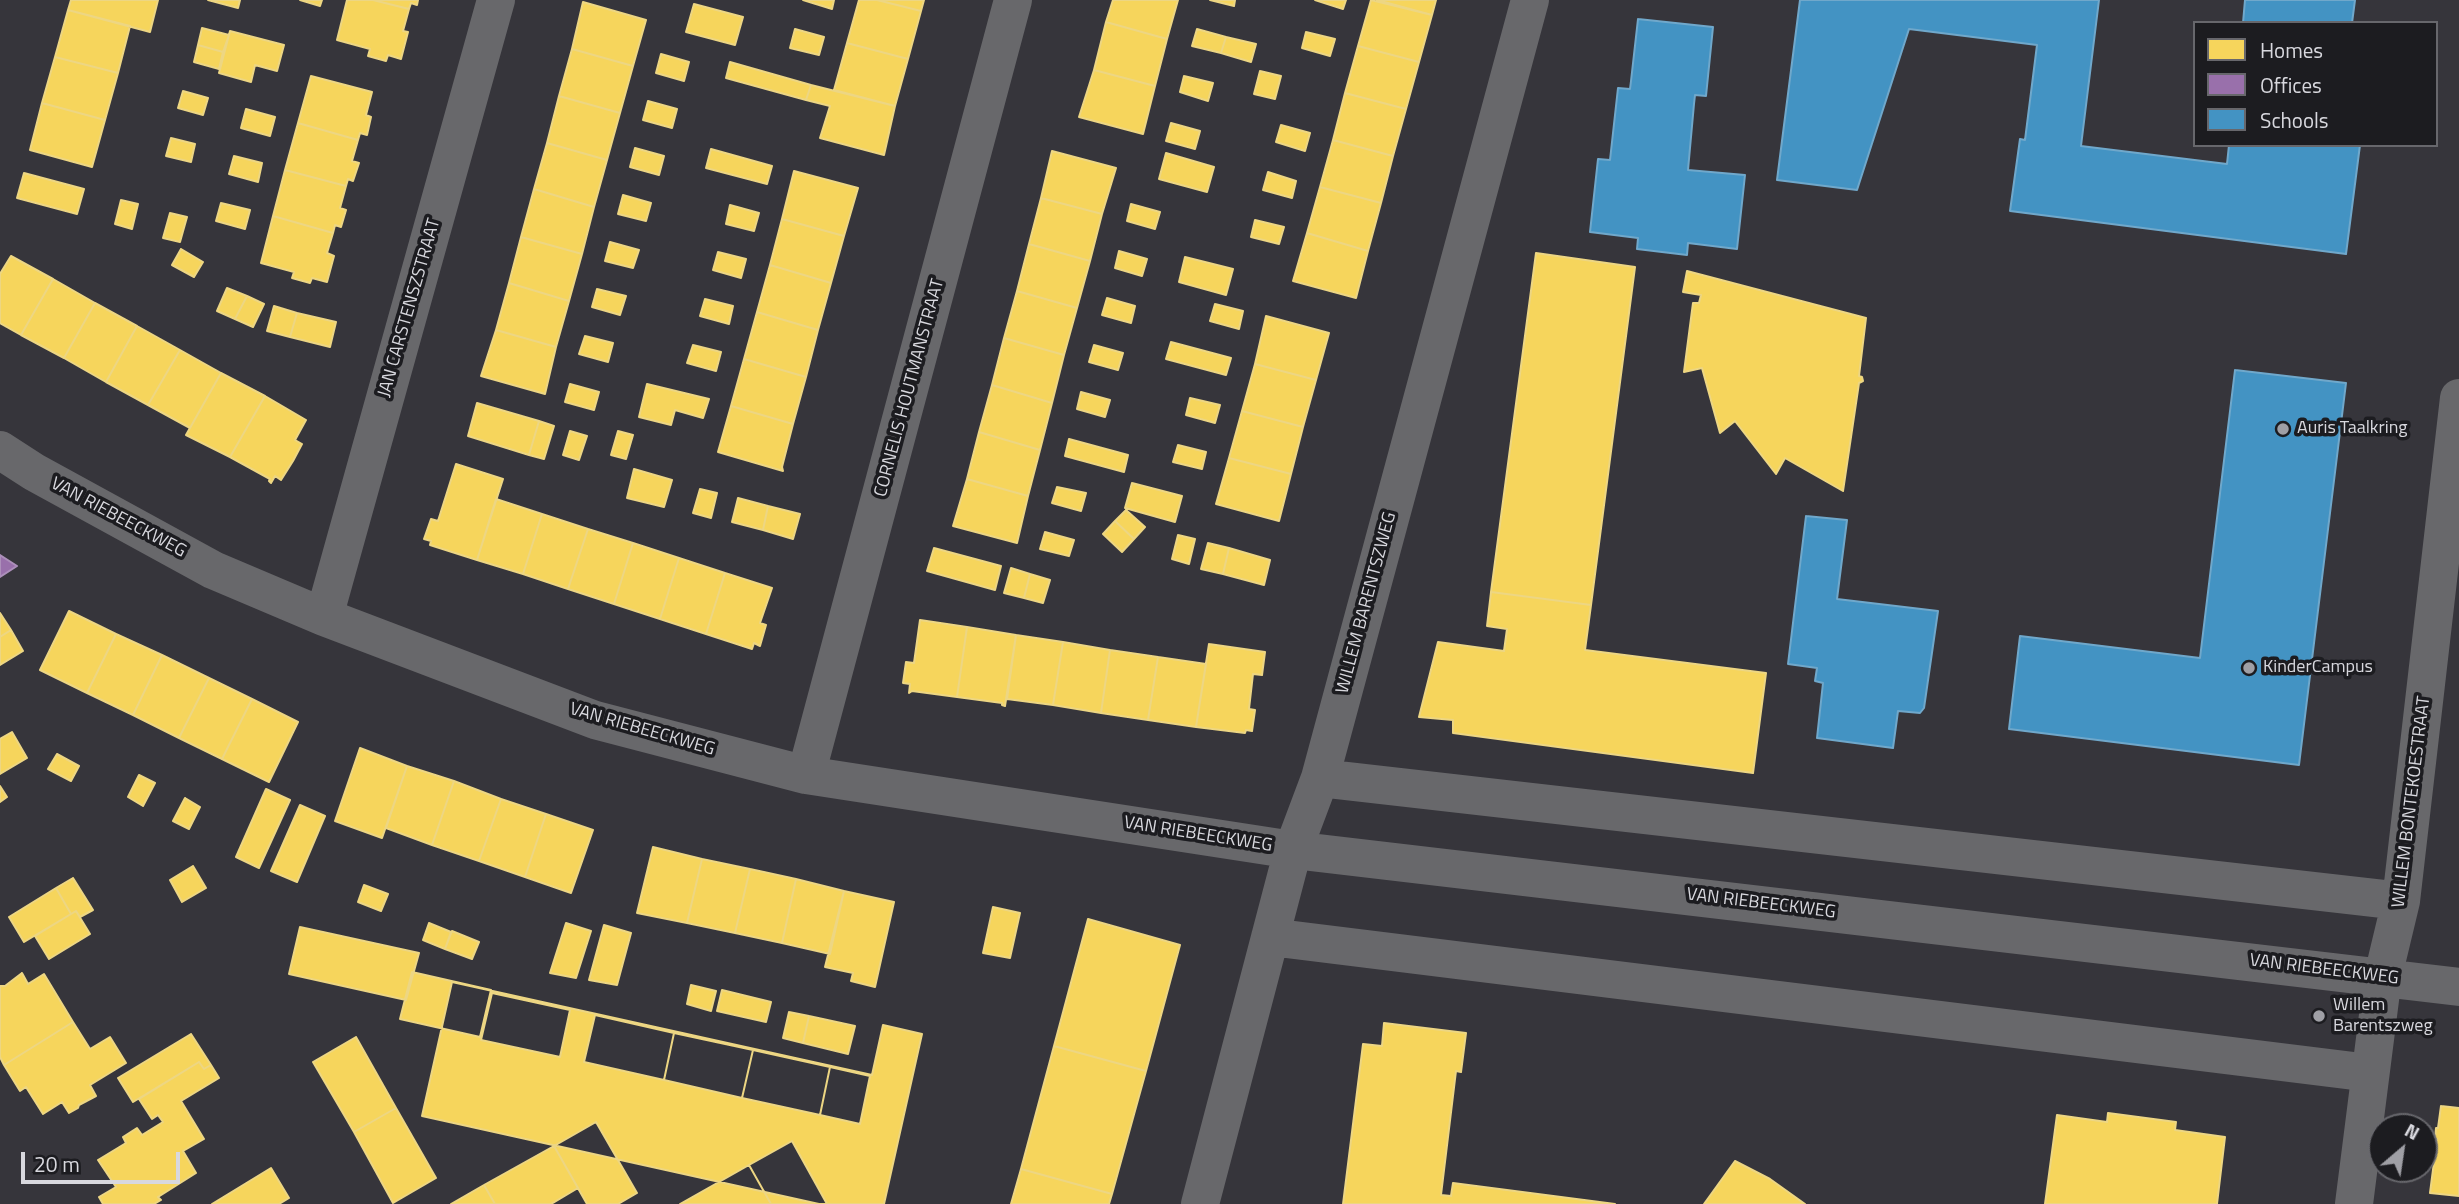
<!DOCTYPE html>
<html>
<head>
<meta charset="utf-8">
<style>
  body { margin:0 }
  #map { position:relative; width:2459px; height:1204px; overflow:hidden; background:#36353b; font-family:"Titillium Web",sans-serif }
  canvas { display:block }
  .legend { position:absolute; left:2193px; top:21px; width:245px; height:126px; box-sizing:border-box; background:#1c1c20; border:2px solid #67676c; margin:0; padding:9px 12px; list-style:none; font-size:21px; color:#d8d8de }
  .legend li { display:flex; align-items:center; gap:14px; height:35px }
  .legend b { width:35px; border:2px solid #67676c }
  .north { position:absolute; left:2368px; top:1113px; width:70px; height:70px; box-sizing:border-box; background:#1c1c20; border:2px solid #67676c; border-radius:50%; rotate:29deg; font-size:19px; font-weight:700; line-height:28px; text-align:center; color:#d8d8de }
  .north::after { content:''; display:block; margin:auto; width:24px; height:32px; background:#9f9fa5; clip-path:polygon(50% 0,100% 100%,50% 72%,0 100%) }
  .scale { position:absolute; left:21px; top:1152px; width:159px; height:32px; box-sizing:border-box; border:4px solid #d8d8de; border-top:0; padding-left:9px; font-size:21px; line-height:24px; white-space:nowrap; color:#d8d8de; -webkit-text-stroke:5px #1c1c20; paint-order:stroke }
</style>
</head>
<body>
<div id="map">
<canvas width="2459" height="1204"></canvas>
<ul class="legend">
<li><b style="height:19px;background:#f6d55c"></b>Homes</li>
<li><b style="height:19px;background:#9970ab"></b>Offices</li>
<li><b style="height:19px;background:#4393c3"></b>Schools</li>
</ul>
<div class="north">N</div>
<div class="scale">20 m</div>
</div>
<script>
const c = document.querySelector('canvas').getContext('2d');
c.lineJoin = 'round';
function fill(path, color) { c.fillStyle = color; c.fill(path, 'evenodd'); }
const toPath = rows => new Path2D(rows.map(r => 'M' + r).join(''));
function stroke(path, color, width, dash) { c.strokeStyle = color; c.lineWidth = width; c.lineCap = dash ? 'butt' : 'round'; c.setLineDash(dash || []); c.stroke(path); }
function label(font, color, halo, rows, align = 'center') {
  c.font = font + ' "Titillium Web",sans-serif'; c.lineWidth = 7; c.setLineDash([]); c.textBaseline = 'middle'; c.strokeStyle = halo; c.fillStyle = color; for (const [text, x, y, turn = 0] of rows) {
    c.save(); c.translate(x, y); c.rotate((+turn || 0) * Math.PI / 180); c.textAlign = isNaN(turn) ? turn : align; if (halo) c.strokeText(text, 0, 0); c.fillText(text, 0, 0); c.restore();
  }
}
const homes = toPath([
  [71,0,158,0,150,32,68,10,71,0],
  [208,0,240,0,238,8,208,0],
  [300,0,322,0,320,6,300,0],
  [347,0,373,0,409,9,403,31,408,32,401,59,388,55,386,61,368,56,370,49,337,40,347,0],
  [373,0,418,0,417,5,411,3,409,9,373,0],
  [803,0,834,0,832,9,803,0],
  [859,0,877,0,921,11,908,59,847,43,859,0],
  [877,0,924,0,921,11,877,0],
  [1113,0,1178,0,1167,39,1106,22,1113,0],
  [1210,0,1235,0,1234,6,1210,0],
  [1315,0,1346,0,1343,9,1315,0],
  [1371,0,1432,15,1419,62,1358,46,1371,0],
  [1377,0,1436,0,1432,15,1377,0],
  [583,2,646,20,633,66,572,49,583,2],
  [694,4,743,17,735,45,686,32,694,4],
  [68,10,130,26,118,73,55,57,68,10],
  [1106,22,1167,39,1155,86,1094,70,1106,22],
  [202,28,229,35,223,52,198,45,202,28],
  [795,29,824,37,819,55,790,48,795,29],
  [1197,29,1226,37,1221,53,1192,46,1197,29],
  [230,31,284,45,277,71,255,65,251,82,219,73,230,31],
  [1306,32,1335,39,1330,56,1302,48,1306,32],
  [1226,37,1256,44,1251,62,1221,53,1226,37],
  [847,43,908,59,895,106,834,90,847,43],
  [198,45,223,52,219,69,194,62,198,45],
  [1358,46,1419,62,1406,109,1345,93,1358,46],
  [572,49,633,66,620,113,559,96,572,49],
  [661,54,689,62,684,81,656,73,661,54],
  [55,57,118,73,105,120,42,103,55,57],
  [730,62,811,85,806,100,726,78,730,62],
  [1094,70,1155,86,1143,134,1079,117,1094,70],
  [1260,71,1281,76,1275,99,1254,94,1260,71],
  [311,76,372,92,366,115,371,117,367,135,360,133,358,140,298,123,311,76],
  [1184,76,1213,83,1208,101,1180,92,1184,76],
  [811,85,895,106,884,155,820,138,830,106,806,100,811,85],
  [183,91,208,98,203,115,178,108,183,91],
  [1345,93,1406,109,1393,156,1333,140,1345,93],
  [559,96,620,113,607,160,547,143,559,96],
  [648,101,677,109,672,128,643,120,648,101],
  [42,103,105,120,92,167,30,150,42,103],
  [246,109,275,117,270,136,241,128,246,109],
  [298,123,358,140,352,161,359,163,353,181,348,179,346,186,285,170,298,123],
  [1171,123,1200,131,1195,149,1166,141,1171,123],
  [1281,125,1310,133,1305,151,1276,142,1281,125],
  [171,138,195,144,191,162,166,156,171,138],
  [1333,140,1393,156,1381,203,1320,187,1333,140],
  [547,143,607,160,594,207,534,189,547,143],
  [635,148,664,156,659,175,630,167,635,148],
  [711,149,772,166,767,184,706,168,711,149],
  [1052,151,1116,168,1102,214,1041,198,1052,151],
  [1166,153,1214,167,1207,192,1159,179,1166,153],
  [234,156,262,163,258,182,229,174,234,156],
  [285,170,346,186,340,208,346,210,341,227,335,225,333,233,273,216,285,170],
  [794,171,858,188,844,236,782,219,794,171],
  [1268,172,1296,181,1292,198,1263,190,1268,172],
  [24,173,84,189,77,214,17,198,24,173],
  [1320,187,1381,203,1368,251,1307,233,1320,187],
  [534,189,594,207,582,254,521,237,534,189],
  [623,195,651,203,646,221,618,214,623,195],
  [1041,198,1102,214,1090,261,1029,244,1041,198],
  [121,200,138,204,132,229,115,224,121,200],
  [221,203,250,210,245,229,216,221,221,203],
  [1131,204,1160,212,1155,229,1127,221,1131,204],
  [730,205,759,213,754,231,726,224,730,205],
  [170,213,187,217,180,242,163,238,170,213],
  [273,216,333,233,327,253,334,256,327,282,312,278,310,283,292,278,294,272,261,263,273,216],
  [782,219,844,236,831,283,770,265,782,219],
  [1255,220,1284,227,1279,244,1251,237,1255,220],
  [1307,233,1368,251,1356,298,1293,281,1307,233],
  [521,237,582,254,569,301,509,283,521,237],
  [610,242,639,250,633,268,605,261,610,242],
  [1029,244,1090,261,1077,308,1017,291,1029,244],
  [181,249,203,262,194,277,172,265,181,249],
  [1119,251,1147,259,1142,276,1115,268,1119,251],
  [718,252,746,259,741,278,713,270,718,252],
  [1536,253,1635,267,1591,605,1491,592,1536,253],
  [11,256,53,279,21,335,0,323,0,274,11,256],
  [1185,257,1233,269,1226,295,1179,282,1185,257],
  [770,265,831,283,818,330,757,312,770,265],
  [1687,271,1866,318,1859,376,1862,377,1863,381,1859,383,1843,491,1785,458,1776,474,1735,421,1720,433,1702,368,1684,372,1693,303,1699,303,1701,295,1683,292,1687,271],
  [53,279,95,303,64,358,21,335,53,279],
  [509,283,569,301,556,347,496,330,509,283],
  [227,288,247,296,235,319,217,311,227,288],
  [597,289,626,296,620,315,592,307,597,289],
  [1017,291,1077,308,1064,355,1004,338,1017,291],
  [247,296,264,304,253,327,235,319,247,296],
  [1107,298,1135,306,1131,323,1102,315,1107,298],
  [705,299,733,306,729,324,700,316,705,299],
  [95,303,137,326,106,382,64,358,95,303],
  [1215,304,1243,311,1239,329,1210,321,1215,304],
  [274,306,297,313,290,337,267,331,274,306],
  [757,312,818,330,806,377,744,359,757,312],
  [297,313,336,322,330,347,290,337,297,313],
  [1266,316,1329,333,1316,380,1255,364,1266,316],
  [137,326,180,350,148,405,106,382,137,326],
  [496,330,556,347,545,394,481,376,496,330],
  [585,336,613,343,608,362,579,354,585,336],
  [1004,338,1064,355,1052,403,992,385,1004,338],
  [1171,342,1231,358,1226,375,1166,359,1171,342],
  [693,345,721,352,716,371,687,363,693,345],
  [1094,345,1123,353,1118,370,1089,362,1094,345],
  [180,350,221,373,190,428,148,405,180,350],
  [744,359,806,377,793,424,731,406,744,359],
  [1255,364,1316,380,1303,427,1242,411,1255,364],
  [221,373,265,396,230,457,186,435,221,373],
  [570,384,599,392,594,410,565,402,570,384],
  [647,384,709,399,703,418,675,410,671,425,639,417,647,384],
  [992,385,1052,403,1040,450,979,432,992,385],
  [1081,392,1110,400,1105,417,1077,409,1081,392],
  [265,396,306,420,295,440,302,444,293,461,281,480,275,476,271,483,269,481,270,479,230,457,265,396],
  [1190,398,1220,405,1215,423,1186,415,1190,398],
  [477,403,539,421,529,455,468,436,477,403],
  [731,406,793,424,782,467,783,471,718,452,731,406],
  [1242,411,1303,427,1291,474,1229,458,1242,411],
  [539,421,554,426,544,459,529,455,539,421],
  [570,431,587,436,579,460,563,455,570,431],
  [618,431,633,435,626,459,611,455,618,431],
  [979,432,1040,450,1028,496,967,479,979,432],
  [1069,439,1128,455,1124,472,1065,456,1069,439],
  [1178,445,1206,452,1202,469,1173,462,1178,445],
  [1229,458,1291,474,1279,521,1216,504,1229,458],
  [456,464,503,479,477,560,430,545,431,541,424,539,431,519,438,521,456,464],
  [634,469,672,480,664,507,627,498,634,469],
  [967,479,1028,496,1017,543,953,526,967,479],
  [1132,483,1182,496,1175,522,1125,508,1132,483],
  [1057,487,1086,493,1081,511,1052,503,1057,487],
  [700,489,717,493,711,518,693,513,700,489],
  [738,498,768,506,763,530,732,522,738,498],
  [496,499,542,514,523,574,477,560,496,499],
  [768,506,800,514,793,539,763,530,768,506],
  [1126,510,1145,527,1134,539,1115,521,1126,510],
  [542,514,588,529,568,589,523,574,542,514],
  [1115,521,1134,539,1122,552,1103,534,1115,521],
  [588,529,633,543,614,604,568,589,588,529],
  [1045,532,1074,540,1069,556,1040,549,1045,532],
  [1178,535,1195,539,1189,564,1172,559,1178,535],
  [633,543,679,558,660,619,614,604,633,543],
  [1208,543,1229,548,1223,574,1201,569,1208,543],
  [934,548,1001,566,995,590,927,571,934,548],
  [1229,548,1270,560,1264,585,1223,574,1229,548],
  [679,558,725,573,706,634,660,619,679,558],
  [1011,568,1030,574,1024,598,1004,593,1011,568],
  [725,573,772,588,760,623,766,625,760,646,754,643,752,649,706,634,725,573],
  [1030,574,1050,580,1043,603,1024,598,1030,574],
  [1491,592,1591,605,1585,650,1766,673,1753,773,1453,733,1453,720,1419,717,1438,642,1504,651,1507,629,1487,626,1491,592],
  [69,611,116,634,87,693,40,670,69,611],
  [0,613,11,630,0,637,0,613],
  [920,620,967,627,957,697,912,691,909,693,910,684,903,683,906,662,914,663,920,620],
  [967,627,1016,635,1005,706,1002,705,1002,703,957,697,967,627],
  [11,630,23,651,0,665,0,637,11,630],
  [116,634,162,655,133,715,87,693,116,634],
  [1016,635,1063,642,1053,705,1007,699,1016,635],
  [1063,642,1110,650,1101,713,1053,705,1063,642],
  [1209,644,1265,652,1262,675,1253,674,1249,709,1255,710,1252,731,1246,730,1245,733,1196,727,1209,644],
  [1110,650,1158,657,1148,720,1101,713,1110,650],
  [162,655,209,678,179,738,133,715,162,655],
  [1158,657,1206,664,1196,727,1148,720,1158,657],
  [209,678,252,699,222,759,179,738,209,678],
  [252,699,298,722,269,782,222,759,252,699],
  [12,732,27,758,0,774,0,739,12,732],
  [360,748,407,766,382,838,335,821,360,748],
  [57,754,79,766,71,781,48,769,57,754],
  [407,766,454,781,432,845,386,828,407,766],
  [139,775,155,783,143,806,128,797,139,775],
  [454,781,501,799,479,861,432,845,454,781],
  [0,786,7,797,0,802,0,786],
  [266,789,290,800,259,868,236,857,266,789],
  [185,798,200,807,189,829,173,821,185,798],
  [501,799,546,814,525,877,479,861,501,799],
  [300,805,325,816,297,882,271,871,300,805],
  [546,814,593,830,571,893,525,877,546,814],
  [653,847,702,859,687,923,637,913,653,847],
  [702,859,750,869,735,933,687,923,702,859],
  [193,866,206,888,182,902,170,880,193,866],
  [750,869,796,879,782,943,735,933,750,869],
  [73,878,93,910,80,917,76,911,71,914,56,888,73,878],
  [796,879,844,891,830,954,782,943,796,879],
  [364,885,388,894,381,911,358,902,364,885],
  [56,888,71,914,24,942,9,917,56,888],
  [844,891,894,902,875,987,851,981,853,973,825,967,844,891],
  [993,907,1020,913,1010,958,983,953,993,907],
  [76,911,90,934,49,959,35,936,76,911],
  [1088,919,1180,945,1146,1071,1054,1046,1088,919],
  [429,923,451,932,445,949,423,940,429,923],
  [566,923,591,931,576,978,550,973,566,923],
  [604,925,631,933,617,985,589,980,604,925],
  [300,927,419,953,406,1000,289,974,300,927],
  [452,931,479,942,472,959,445,949,452,931],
  [412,972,491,990,480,1037,400,1019,412,972],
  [22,973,28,984,44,974,73,1022,4,1065,0,1057,0,986,5,986,22,973],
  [452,982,872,1075,883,1025,922,1034,884,1204,819,1204,422,1116,452,982],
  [691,985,716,991,711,1011,687,1004,691,985],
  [722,990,771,1002,766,1022,717,1011,722,990],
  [492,993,570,1010,560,1057,481,1040,492,993],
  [789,1012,809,1016,803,1043,783,1038,789,1012],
  [595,1015,674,1033,664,1080,584,1062,595,1015],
  [809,1016,855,1026,848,1054,803,1043,809,1016],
  [73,1022,90,1049,110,1037,126,1063,90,1085,96,1096,79,1105,78,1108,69,1113,62,1102,43,1114,26,1087,20,1091,4,1065,73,1022],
  [1384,1023,1466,1033,1461,1072,1456,1071,1441,1195,1451,1196,1453,1183,1615,1204,1343,1204,1363,1044,1382,1046,1384,1023],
  [674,1033,753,1050,742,1098,664,1080,674,1033],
  [191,1034,211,1065,204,1069,199,1062,133,1102,118,1078,191,1034],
  [356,1037,396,1108,354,1132,313,1062,356,1037],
  [1054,1046,1146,1071,1112,1194,1021,1169,1054,1046],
  [753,1050,830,1067,820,1115,742,1098,753,1050],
  [199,1062,204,1069,211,1065,219,1078,181,1101,204,1139,183,1151,196,1173,158,1197,161,1200,154,1204,103,1204,99,1197,116,1187,98,1160,126,1143,123,1137,137,1128,142,1135,163,1122,158,1115,152,1119,139,1099,199,1062],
  [830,1067,870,1076,860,1124,820,1115,830,1067],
  [2441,1106,2459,1108,2459,1196,2430,1193,2437,1139,2435,1139,2436,1128,2438,1128,2441,1106],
  [396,1108,436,1178,393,1203,354,1132,396,1108],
  [2108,1113,2176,1122,2175,1130,2225,1137,2217,1204,2045,1204,2057,1115,2107,1122,2108,1113],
  [596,1122,637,1193,618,1204,587,1204,554,1146,596,1122],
  [792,1141,827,1204,771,1204,749,1165,792,1141],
  [554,1146,578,1188,551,1204,495,1204,484,1185,554,1146],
  [1735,1161,1770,1179,1805,1204,1704,1204,1735,1161],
  [749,1165,771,1204,680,1204,749,1165],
  [271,1168,289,1198,279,1204,212,1204,271,1168],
  [1021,1169,1112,1194,1109,1204,1011,1204,1021,1169],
  [484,1185,495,1204,451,1204,484,1185]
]);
const offices = toPath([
  [0,555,17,566,0,577,0,555]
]);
const schools = toPath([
  [1800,0,2099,0,2081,146,2227,164,2229,145,2360,145,2346,254,2010,211,2020,139,2025,140,2037,45,1909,29,1857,190,1777,180,1800,0],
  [2245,0,2355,0,2352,23,2243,23,2245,0],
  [1638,19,1713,27,1706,96,1695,95,1694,104,1688,170,1745,175,1737,249,1688,243,1687,255,1637,249,1638,238,1590,232,1598,159,1610,160,1618,88,1630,89,1631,81,1638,19],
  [2235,370,2346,383,2299,765,2009,729,2020,636,2200,658,2235,370],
  [1806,516,1847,520,1837,599,1938,611,1924,708,1920,713,1898,711,1893,748,1817,738,1823,683,1815,681,1817,668,1788,664,1806,516]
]);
const minor = toPath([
  [0,450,34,472,213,570,324,617,595,720,806,775,1293,850,2459,987],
  [324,617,496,0],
  [806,775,1013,0],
  [1320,778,2401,901],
  [1270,937,2370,1073],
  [1200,1204,1293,850,1320,778,1530,0],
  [2354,1204,2383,976,2401,901,2459,398]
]);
const markers = [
  [2283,429,7,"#9f9fa5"],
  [2249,668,7,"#9f9fa5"],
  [2319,1016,7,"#9f9fa5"]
];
const streetNames = [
  ["JAN CARSTENSZSTRAAT",410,308,-74],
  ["CORNELIS HOUTMANSTRAAT",910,388,-75],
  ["VAN RIEBEECKWEG",118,518,28],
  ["WILLEM BARENTSZWEG",1367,603,-75],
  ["VAN RIEBEECKWEG",642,730,16],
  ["WILLEM BONTEKOESTRAAT",2412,802,-83],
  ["VAN RIEBEECKWEG",1198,835,9],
  ["VAN RIEBEECKWEG",1761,904,7],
  ["VAN RIEBEECKWEG",2324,970,7]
];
const poiNames = [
  ["Auris Taalkring",2297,429],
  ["KinderCampus",2263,668],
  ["Willem",2333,1006],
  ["Barentszweg",2333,1027]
];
fill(homes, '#f6d55c');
stroke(homes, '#edd683', 2);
fill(offices, '#9970ab');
stroke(offices, '#ac8fba', 2);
fill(schools, '#4393c3');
stroke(schools, '#70a8cb', 2);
stroke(minor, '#68686b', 38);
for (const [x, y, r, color] of markers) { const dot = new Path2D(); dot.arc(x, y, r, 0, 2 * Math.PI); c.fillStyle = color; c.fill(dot); stroke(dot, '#1c1c20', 2.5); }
label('18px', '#d8d8de', '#1c1c20', streetNames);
label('18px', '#d8d8de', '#1c1c20', poiNames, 'left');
</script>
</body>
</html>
